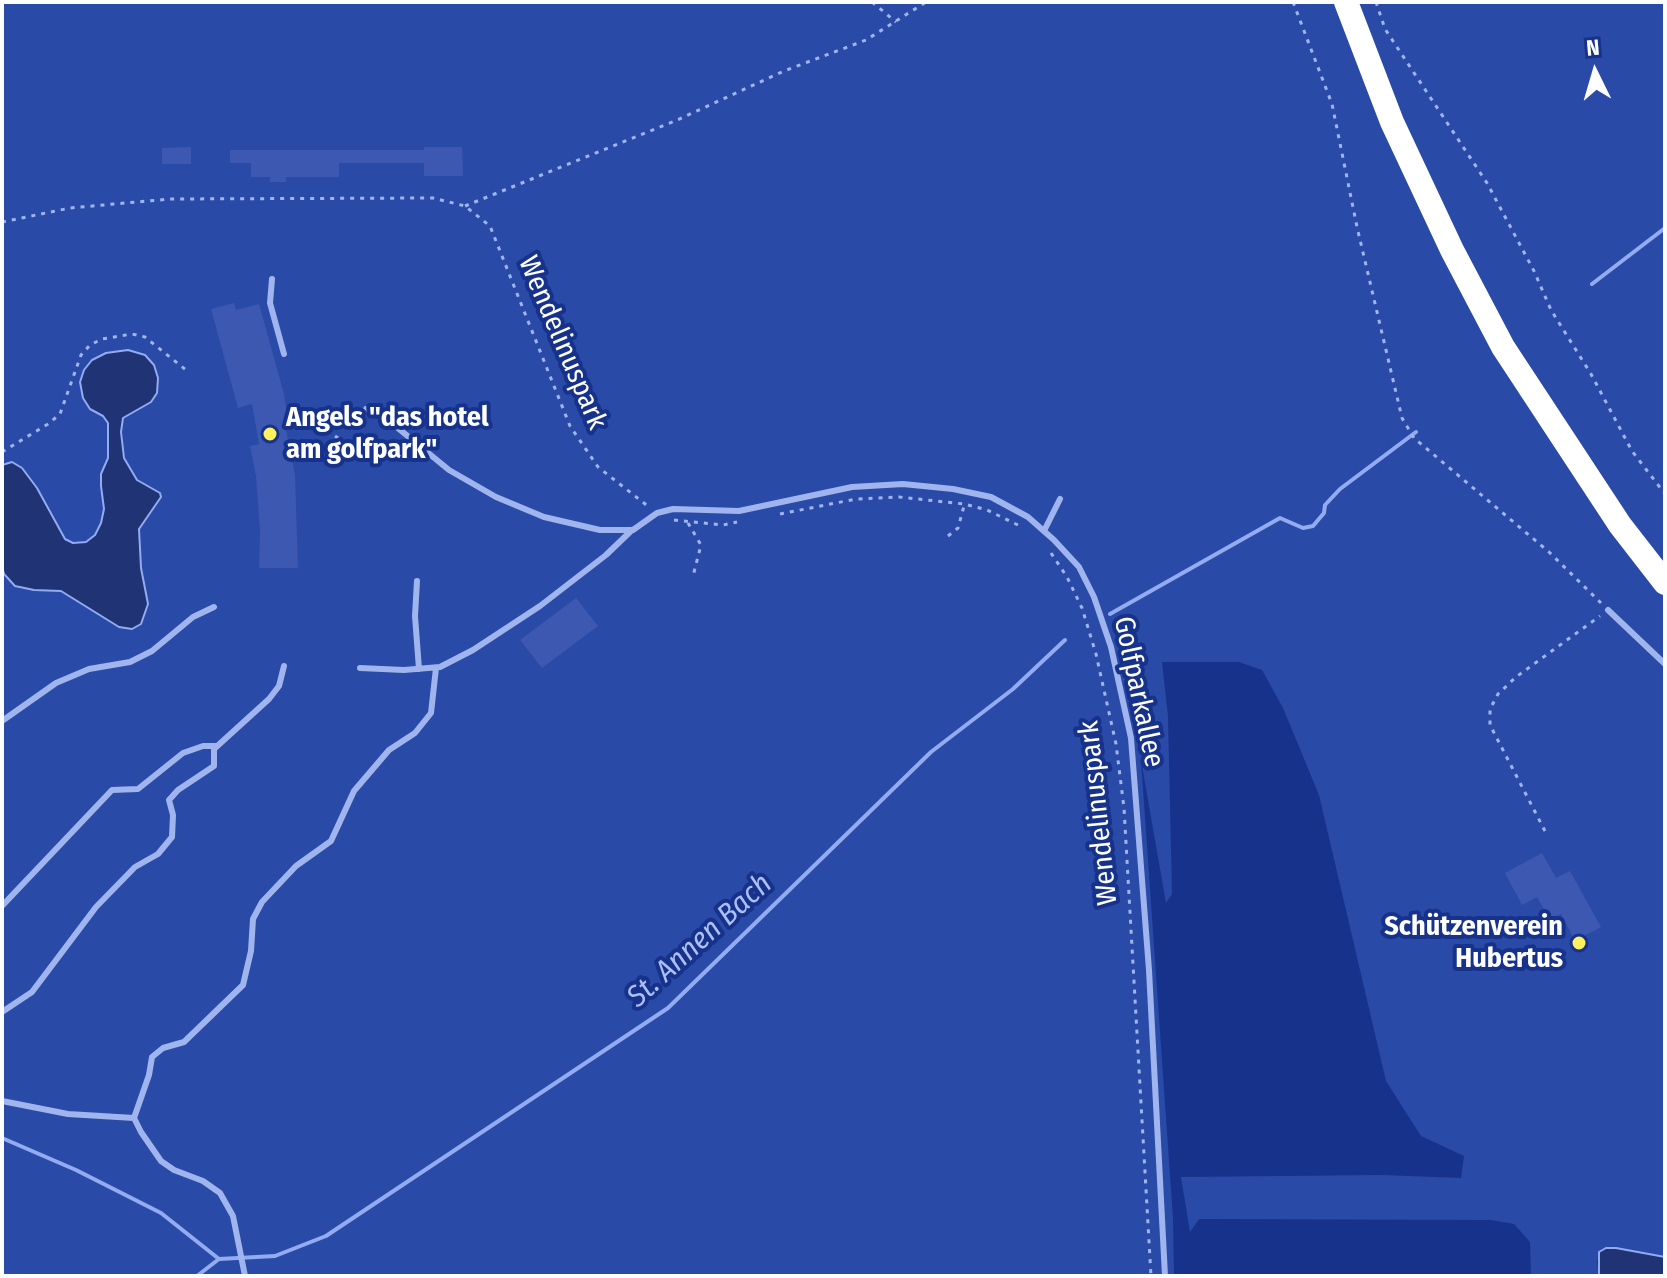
<!DOCTYPE html>
<html>
<head>
<meta charset="utf-8">
<style>
  body { margin:0 }
  #map { position:relative; width:1667px; height:1278px; overflow:hidden; background:#17328a; font-family:"Fira Sans Condensed",sans-serif }
  canvas { display:block }
  .frame { position:absolute; inset:0; border:4px solid #fff; pointer-events:none }
  .north { position:absolute; left:1555px; top:32px; width:80px; height:80px; -webkit-text-stroke:6px #17328a; paint-order:stroke; rotate:355deg; font-size:22px; font-weight:700; line-height:32px; text-align:center; color:#fff }
  .north::after { content:''; display:block; margin:auto; width:28px; height:36px; background:#fff; clip-path:polygon(50% 0,100% 100%,50% 72%,0 100%) }
</style>
</head>
<body>
<div id="map">
<canvas width="1667" height="1278"></canvas>
<div class="frame"></div>
<div class="north">N</div>
</div>
<script>
const c = document.querySelector('canvas').getContext('2d');
c.lineJoin = 'round';
function fill(path, color) { c.fillStyle = color; c.fill(path, 'evenodd'); }
const toPath = rows => new Path2D(rows.map(r => 'M' + r).join(''));
function stroke(path, color, width, dash) { c.strokeStyle = color; c.lineWidth = width; c.lineCap = dash ? 'butt' : 'round'; c.setLineDash(dash || []); c.stroke(path); }
function label(font, color, halo, rows, align = 'center') {
  c.font = font + ' "Fira Sans Condensed",sans-serif'; c.lineWidth = 8; c.setLineDash([]); c.textBaseline = 'middle'; c.strokeStyle = halo; c.fillStyle = color; for (const [text, x, y, turn = 0] of rows) {
    c.save(); c.translate(x, y); c.rotate((+turn || 0) * Math.PI / 180); c.textAlign = isNaN(turn) ? turn : align; if (halo) c.strokeText(text, 0, 0); c.fillText(text, 0, 0); c.restore();
  }
}
const green = toPath([
  [2,2,1665,2,1665,1257,1616,1248,1606,1248,1597,1261,1599,1276,1531,1276,1530,1242,1514,1224,1491,1220,1199,1219,1190,1232,1181,1177,1383,1175,1461,1178,1464,1156,1421,1136,1386,1081,1319,795,1283,708,1262,670,1239,662,1162,662,1168,716,1172,894,1166,903,1141,760,1173,1218,1174,1276,2,1276]
]);
const water = toPath([
  [128,350,145,355,154,365,158,378,157,393,151,402,123,418,121,432,124,458,137,480,160,493,161,497,139,529,141,568,148,604,141,624,132,629,119,627,61,591,34,590,15,586,4,574,2,566,2,465,12,462,22,468,37,488,65,539,73,543,86,542,95,535,101,523,104,509,101,486,101,474,108,458,108,423,103,416,90,409,83,398,80,382,84,370,92,360,106,353,128,350],
  [1606,1248,1616,1248,1665,1257,1665,1276,1599,1276,1599,1252,1606,1248]
]);
const stream = toPath([
  [1592,284,1665,228],
  [1110,614,1280,518,1303,528,1313,526,1324,513,1325,505,1340,489,1416,432],
  [2,1138,76,1170,161,1213,219,1259],
  [197,1276,219,1259,275,1256,326,1236,668,1008,931,752,1013,689,1065,640]
]);
const building = toPath([
  [191,147,191,164,162,164,162,148],
  [424,147,462,147,463,176,424,176,424,163,339,163,339,177,286,177,286,182,270,182,270,177,251,177,251,163,230,163,230,150,424,150],
  [234,303,236,310,259,304,284,394,289,430,286,430,295,475,298,568,259,568,260,530,256,476,250,446,259,444,252,404,238,408,211,309],
  [576,598,598,626,542,668,520,640],
  [1542,853,1556,878,1570,871,1601,927,1575,941,1561,914,1550,920,1537,897,1522,905,1505,873]
]);
const path = toPath([
  [872,2,896,22],
  [1293,2,1332,104,1357,227,1402,418,1414,438,1549,552,1601,603],
  [1376,2,1385,29,1487,183,1534,271,1551,310,1591,374,1632,451,1665,494],
  [465,206,675,121,784,71,866,40,926,2],
  [2,222,70,208,170,199,433,198,465,206,490,226,570,426,598,467,649,507],
  [327,430,346,444],
  [2,452,48,424,60,414,81,355,90,345,102,339,132,334,145,337,186,370],
  [780,514,856,499,899,497,964,504,987,510,1022,527],
  [674,520,723,525,737,522],
  [688,523,701,545,693,576],
  [948,536,958,528,964,506],
  [1051,553,1067,577,1082,608,1096,654,1116,744,1124,808,1151,1276],
  [1545,831,1490,725,1490,709,1498,694,1516,677,1600,616]
]);
const lane = toPath([
  [272,279,270,303,284,354],
  [366,409,382,415,449,470,496,497,544,517,600,530,633,530,657,513,673,509,739,511,852,487,903,484,953,489,991,497,1028,517,1054,540,1079,567,1094,597,1111,647,1131,738,1149,970,1165,1276],
  [1044,531,1060,499],
  [417,581,415,616,419,669],
  [1608,610,1665,664],
  [360,668,404,670,440,667,473,650,540,606,606,555,632,530],
  [2,721,56,683,89,669,130,662,152,651,193,617,214,607],
  [2,906,112,790,138,789,183,753,203,746,217,746],
  [2,1012,32,992,96,907,135,867,158,854,172,837,173,815,169,800,178,790,214,766,214,749,269,699,279,686,284,666],
  [2,1101,68,1114,134,1118],
  [245,1276,233,1216,220,1193,203,1181,174,1170,161,1161,141,1132,134,1118,149,1075,152,1057,163,1048,184,1042,243,985,251,951,253,919,262,902,296,866,331,841,354,791,389,750,415,733,431,713,436,668]
]);
const highway = toPath([
  [1346,2,1392,122,1452,250,1503,347,1620,525,1665,583]
]);
const markers = [
  [270,434,8,"#fff15d"],
  [1579,943,8,"#fff15d"]
];
const streetNames = [
  ["Wendelinuspark",562,343,67],
  ["Golfparkallee",1138,692,78],
  ["Wendelinuspark",1099,813,-96]
];
const poiNames = [
  ["Angels \"das hotel",286,418],
  ["am golfpark\"",286,450],
  ["Schützenverein",1563,927,"right"],
  ["Hubertus",1563,959,"right"]
];
const waterNames = [
  ["St. Annen Bach",700,941,-42]
];
fill(green, '#2a4aa8');
fill(water, '#1f3375');
stroke(water, '#92abf1', 2);
stroke(stream, '#92abf1', 4);
fill(building, '#3c58b1');
stroke(path, '#a0b4ee', 3, [4, 6]);
stroke(lane, '#a0b4ee', 6);
stroke(highway, '#fff', 24);
for (const [x, y, r, color] of markers) { const dot = new Path2D(); dot.arc(x, y, r, 0, 2 * Math.PI); c.fillStyle = color; c.fill(dot); stroke(dot, '#17328a', 3); }
label('28px', '#fff', '#17328a', streetNames);
label('bold 28px', '#fff', '#17328a', poiNames, 'left');
label('italic 30px', '#acbff5', '#17328a', waterNames);
</script>
</body>
</html>
